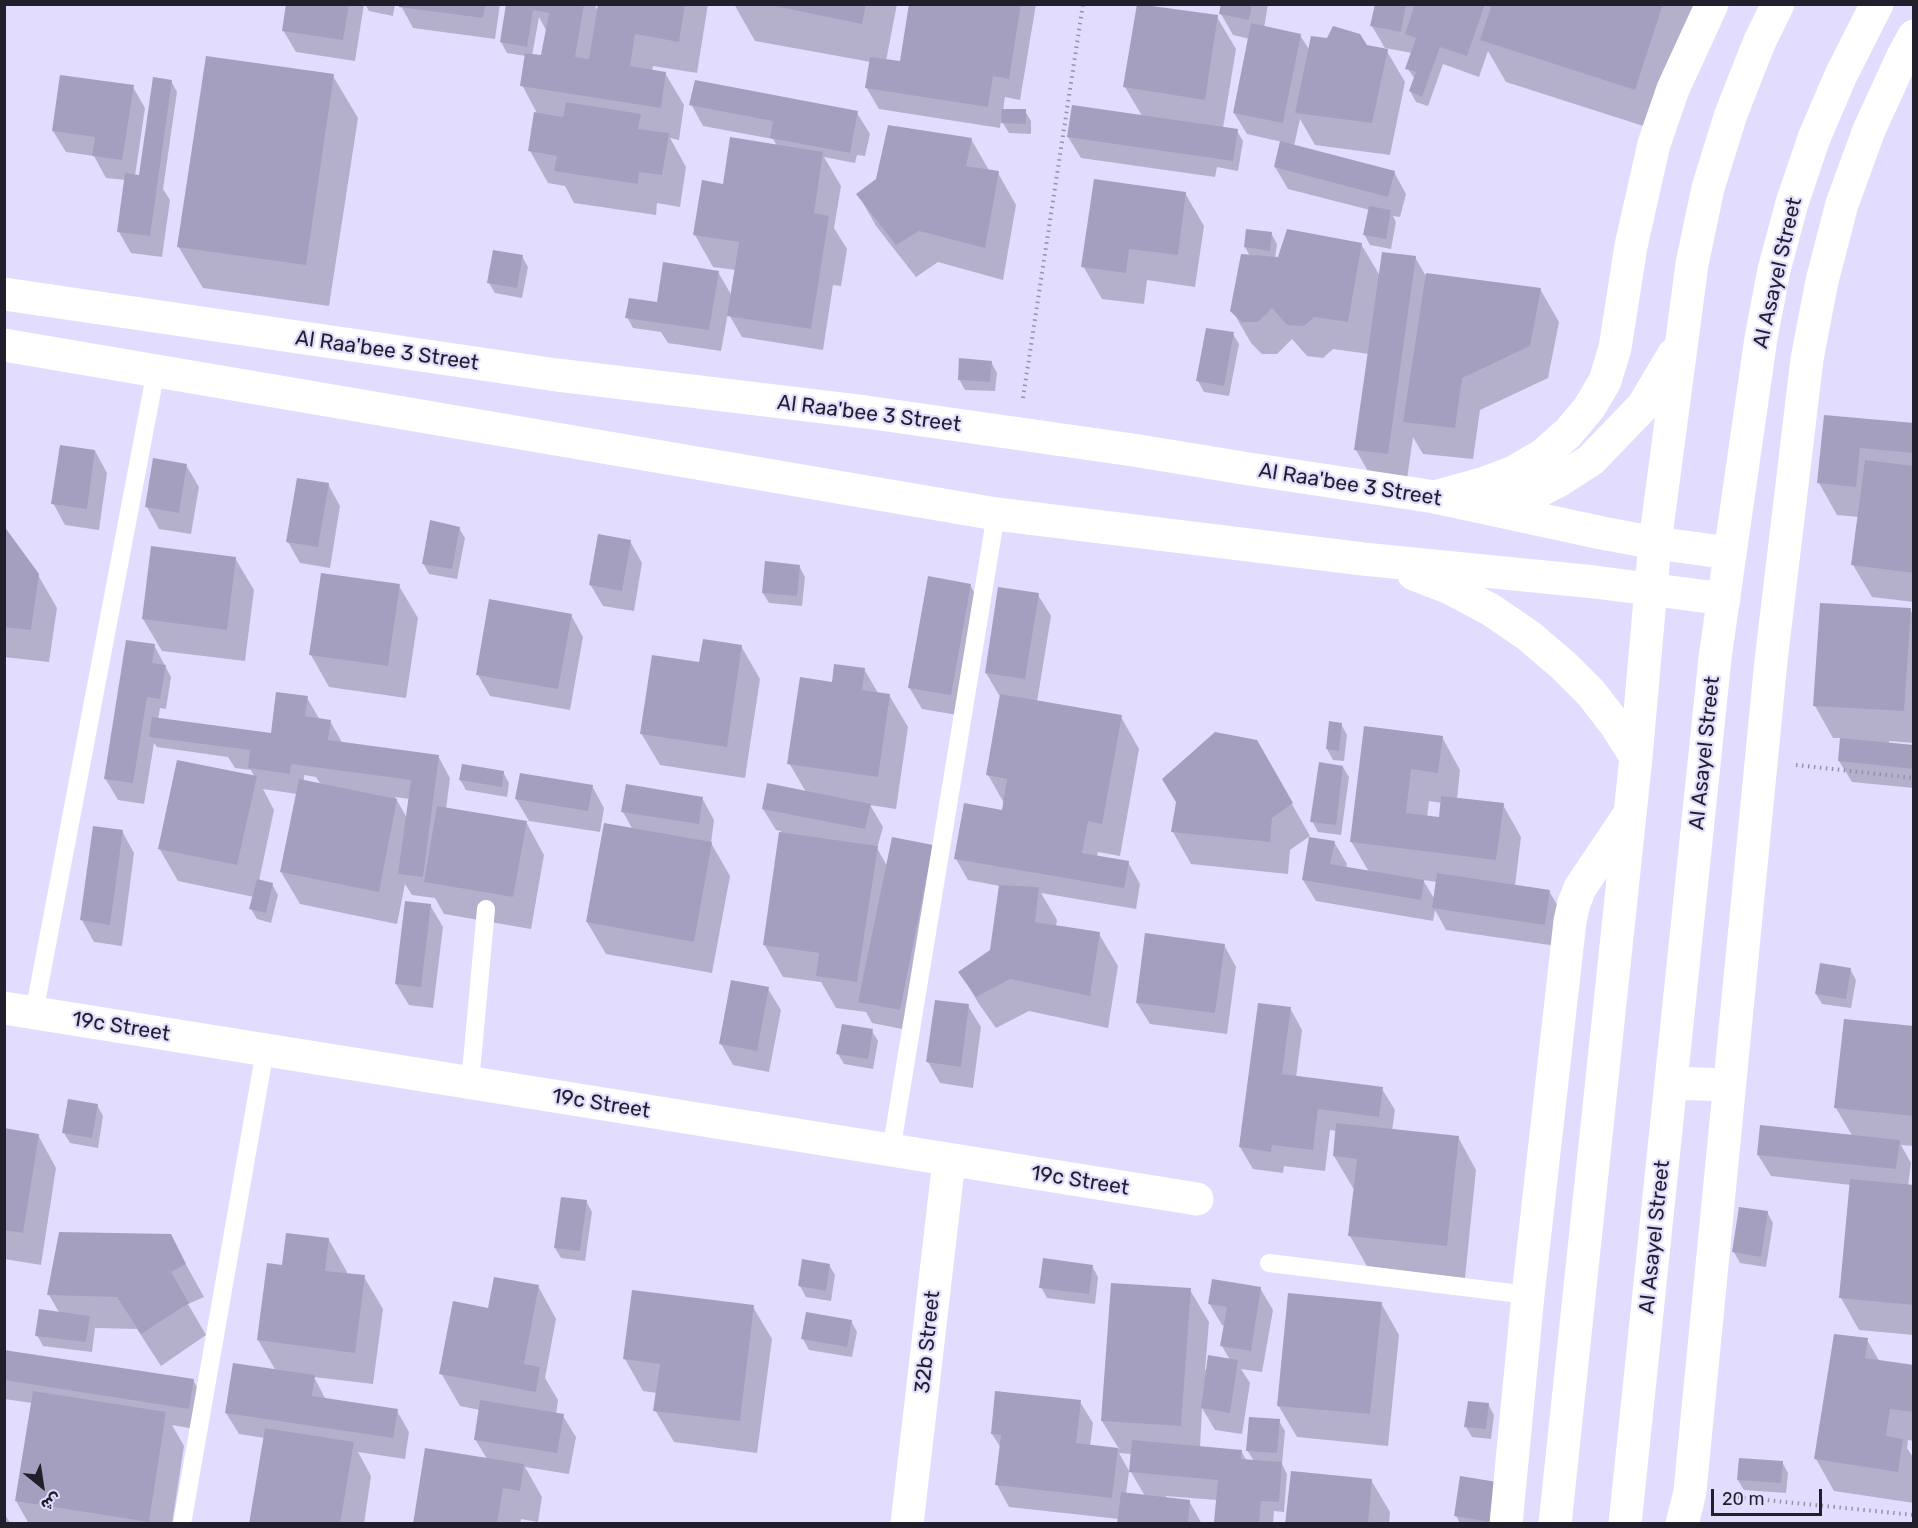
<!DOCTYPE html>
<html>
<head>
<meta charset="utf-8">
<style>
  body { margin:0 }
  #map { position:relative; width:1918px; height:1528px; overflow:hidden; background:#e2dcfe; font-family:Rubik,Cairo,sans-serif }
  canvas { display:block }
  .frame { position:absolute; inset:0; border:6px solid #211f2b; pointer-events:none }
  .north { position:absolute; left:12px; top:1456px; width:60px; height:60px; -webkit-text-stroke:4px #e2dcfe; paint-order:stroke; rotate:150deg; font-size:16px; font-weight:700; line-height:24px; text-align:center; color:#211f2b }
  .north::after { content:''; display:block; margin:auto; width:21px; height:27px; background:#211f2b; clip-path:polygon(50% 0,100% 100%,50% 72%,0 100%) }
  .scale { position:absolute; left:1711px; top:1489px; width:111px; height:27px; box-sizing:border-box; border:3px solid #211f2b; border-top:0; padding-left:8px; font-size:18px; line-height:21px; white-space:nowrap; color:#211f2b; -webkit-text-stroke:4px #e2dcfe; paint-order:stroke }
</style>
</head>
<body>
<div id="map">
<canvas width="1918" height="1528"></canvas>
<div class="frame"></div>
<div class="north">ش</div>
<div class="scale">20 m</div>
</div>
<script>
const c = document.querySelector('canvas').getContext('2d');
c.lineJoin = 'round';
function fill(path, color) { c.fillStyle = color; c.fill(path, 'evenodd'); }
const toPath = rows => new Path2D(rows.map(r => 'M' + r).join(''));
function stroke(path, color, width, dash) { c.strokeStyle = color; c.lineWidth = width; c.lineCap = dash ? 'butt' : 'round'; c.setLineDash(dash || []); c.stroke(path); }
function label(font, color, halo, rows, align = 'center') {
  c.font = font + ' Rubik,sans-serif'; c.lineWidth = 4.5; c.setLineDash([]); c.textBaseline = 'middle'; c.strokeStyle = halo; c.fillStyle = color; for (const [text, x, y, turn = 0] of rows) {
    c.save(); c.translate(x, y); c.rotate((+turn || 0) * Math.PI / 180); c.textAlign = isNaN(turn) ? turn : align; if (halo) c.strokeText(text, 0, 0); c.fillText(text, 0, 0); c.restore();
  }
}
const shadow = toPath([
  [288,4,364,4,355,61,296,52,283,30],
  [365,4,395,4,393,16,369,11],
  [400,4,500,4,495,39,413,28],
  [507,4,594,4,598,11,599,4,708,4,697,73,653,66,652,71,665,73,684,105,679,140,670,138,686,167,680,207,657,203,656,215,574,203,565,186,548,183,530,151,538,115,522,85,526,56,507,53,501,42],
  [539,17,547,32,543,57,532,56],
  [734,4,897,4,886,61,901,63,911,4,1036,4,1020,100,1005,97,1003,110,1025,111,1031,121,1031,134,1009,133,1001,120,1000,128,879,109,866,87,871,62,755,41],
  [1223,4,1268,4,1264,28,1300,35,1310,51,1366,46,1386,50,1372,26,1376,4,1700,4,1659,131,1506,82,1488,51,1479,77,1443,64,1428,106,1416,102,1410,91,1415,79,1407,68,1412,53,1385,48,1405,82,1390,155,1315,145,1300,119,1294,146,1394,172,1406,194,1400,217,1393,216,1396,222,1391,249,1370,245,1364,234,1370,210,1288,189,1275,167,1282,142,1247,134,1234,113,1250,39,1233,35,1221,14],
  [1217,17,1236,49,1223,128,1237,131,1243,141,1238,171,1217,167,1215,177,1081,158,1068,137,1142,116,1125,87],
  [333,76,358,118,329,306,203,288,178,246],
  [171,81,177,92,163,189,170,200,162,257,131,253,119,232,126,180,106,178,94,156,66,152,53,131,133,87,145,108,135,176,141,177],
  [691,104,857,113,870,134,865,156,857,155,855,163,824,157,841,186,834,228,847,249,841,286,833,285,823,350,742,337,728,313,721,351,668,343,661,332,633,328,627,317,718,272,732,296,736,270,713,267,695,235,724,185,777,146,773,139,703,126],
  [971,139,990,172,998,173,1016,205,1003,280,938,262,916,277,876,226,858,194],
  [1185,193,1204,226,1195,287,1147,280,1144,304,1102,299,1083,266],
  [1271,233,1277,244,1275,259,1361,244,1380,276,1415,257,1427,278,1540,289,1559,322,1548,378,1480,410,1473,459,1423,454,1413,437,1406,486,1374,482,1356,450,1369,354,1333,349,1323,358,1307,356,1292,339,1277,354,1262,354,1251,343,1232,310,1250,256,1245,247],
  [522,256,528,267,522,298,495,293,489,283],
  [1233,334,1239,344,1229,396,1204,392,1198,381],
  [991,362,997,373,995,391,965,390,959,379],
  [1825,416,1914,425,1914,602,1872,597,1853,565,1859,517,1837,515,1819,483],
  [95,451,107,473,99,530,65,525,53,503],
  [186,465,199,487,191,534,159,529,147,507],
  [328,484,340,506,330,568,300,563,288,542],
  [459,528,465,538,457,579,429,574,423,563],
  [4,529,38,575,57,608,49,662,4,657],
  [630,541,642,563,634,611,603,606,590,584],
  [235,558,254,590,245,661,162,651,143,619],
  [799,566,805,577,802,606,769,603,763,593],
  [970,585,983,607,963,716,922,709,909,687],
  [399,586,418,618,406,698,329,687,311,655],
  [1038,595,1051,616,1037,702,1121,717,1139,749,1120,856,1098,852,1097,857,1128,862,1140,884,1136,909,1041,893,1057,920,1056,926,1099,934,1118,966,1108,1028,1029,1011,996,1028,979,1004,960,972,992,950,1000,886,968,880,956,859,1003,811,1004,803,988,775,1002,695,999,695,986,673],
  [1910,610,1914,616,1914,743,1889,741,1889,744,1914,746,1914,788,1852,782,1839,761,1841,738,1833,738,1815,706],
  [571,615,583,637,570,710,490,696,478,675],
  [154,645,171,677,166,709,160,708,158,720,272,734,307,698,320,720,330,721,343,744,438,756,450,778,446,809,526,822,544,855,531,929,444,914,435,898,412,895,405,884,397,924,300,904,281,872,297,794,263,789,274,810,259,881,272,884,278,895,271,923,257,919,251,909,254,897,178,881,159,848,255,778,251,770,235,768,228,757,157,747,154,743,144,804,118,800,105,778],
  [304,775,316,777,321,785,304,782],
  [395,797,409,799,407,818],
  [741,646,760,679,745,778,660,765,641,733,700,664],
  [864,669,878,693,889,695,908,727,896,809,870,805,883,827,877,848,887,866,932,847,912,1031,872,1023,866,1012,836,1008,821,982,783,977,764,944,781,831,776,830,763,809,806,792,789,763,833,684],
  [1341,724,1347,735,1344,761,1333,760,1327,749],
  [1366,728,1442,737,1460,770,1457,799,1503,805,1521,837,1515,886,1549,891,1562,913,1557,946,1446,930,1435,910,1433,921,1316,901,1303,880,1334,842,1347,864,1346,868,1369,872,1351,841],
  [1429,801,1442,803,1440,818,1427,817],
  [1423,880,1438,882,1435,900],
  [1256,741,1310,836,1290,850,1288,874,1191,864,1173,832],
  [1343,767,1349,777,1341,835,1318,832,1312,821],
  [503,772,509,783,507,797,466,790,460,780],
  [592,786,604,808,600,832,529,821,516,799],
  [702,798,714,820,711,843,730,876,712,973,606,954,587,922,633,830,623,812],
  [122,831,134,853,122,946,94,942,82,920],
  [430,905,443,927,433,1008,409,1005,396,984],
  [1224,945,1236,967,1227,1034,1150,1024,1137,1003],
  [1850,969,1856,980,1851,1008,1822,1004,1816,994],
  [768,989,781,1010,769,1072,733,1065,721,1044],
  [968,1006,981,1027,973,1088,940,1083,928,1062],
  [1290,1008,1302,1030,1296,1078,1382,1089,1395,1110,1392,1131,1458,1137,1476,1170,1465,1278,1368,1268,1350,1236,1355,1189,1353,1188,1334,1156,1337,1131,1330,1130,1325,1171,1284,1166,1283,1173,1253,1169,1240,1147],
  [1914,1028,1914,1146,1901,1145,1911,1163,1908,1186,1914,1186,1914,1335,1859,1330,1841,1298,1851,1185,1771,1176,1758,1155,1853,1137,1836,1108],
  [872,1031,878,1041,873,1069,844,1064,838,1054],
  [97,1105,103,1116,98,1148,70,1143,64,1133],
  [4,1130,38,1135,56,1168,41,1265,4,1259],
  [586,1201,592,1212,585,1261,561,1258,555,1248],
  [1767,1212,1773,1223,1766,1267,1740,1263,1734,1252],
  [170,1236,204,1297,188,1304,206,1335,161,1366,137,1329,95,1328,92,1352,43,1346,37,1335,60,1314,49,1295],
  [329,1240,347,1272,347,1275,364,1277,383,1309,373,1384,314,1377,326,1400,397,1411,409,1432,405,1459,358,1452,371,1476,364,1524,251,1524,265,1438,239,1434,226,1413,276,1371,258,1340,283,1267],
  [829,1265,835,1275,831,1301,806,1297,800,1286],
  [1092,1266,1098,1277,1095,1304,1047,1298,1041,1287],
  [538,1286,556,1319,545,1378,558,1400,556,1414,563,1416,576,1437,569,1474,525,1467,542,1497,538,1522,521,1519,520,1524,414,1524,487,1459,475,1439,480,1410,460,1406,441,1373,489,1310],
  [1260,1288,1273,1310,1262,1372,1241,1369,1250,1383,1242,1434,1215,1430,1202,1408,1200,1448,1241,1451,1247,1461,1254,1461,1247,1450,1279,1421,1285,1431,1282,1464,1287,1474,1284,1512,1274,1511,1273,1524,1216,1524,1217,1500,1166,1496,1166,1499,1189,1501,1202,1524,1119,1524,1119,1519,1009,1507,997,1485,1001,1448,992,1434,1080,1402,1093,1423,1090,1446,1119,1449,1102,1421,1190,1290,1209,1322,1205,1370,1208,1370,1230,1360,1222,1346,1225,1326,1222,1325,1209,1303],
  [1119,1453,1132,1454,1131,1472,1145,1496,1126,1494,1129,1471],
  [1381,1303,1399,1335,1388,1446,1297,1437,1278,1405],
  [753,1307,772,1339,757,1453,674,1442,655,1410,657,1393,643,1391,625,1359],
  [851,1321,857,1332,852,1357,809,1350,803,1339],
  [1867,1340,1880,1362,1914,1367,1914,1441,1908,1440,1907,1448,1914,1459,1914,1503,1834,1491,1816,1459],
  [4,1351,193,1380,205,1402,201,1430,172,1425,184,1446,172,1524,29,1524,16,1501,32,1403,4,1399],
  [1488,1404,1494,1415,1491,1439,1472,1437,1466,1427],
  [1782,1462,1788,1473,1786,1493,1744,1490,1738,1480],
  [1371,1480,1390,1512,1389,1524,1287,1524],
  [1502,1494,1497,1524,1460,1524,1456,1515],
  [4,1513,11,1524,4,1524]
]);
const building = toPath([
  [286,4,349,4,343,40,282,31],
  [506,4,584,4,575,57,589,59,598,4,685,4,679,42,635,34,630,66,666,72,661,108,520,86,525,53,541,55,549,13,533,10,527,47,500,42],
  [765,4,866,4,862,24],
  [909,4,1021,4,1009,79,993,76,988,107,865,88,870,57,900,61],
  [1137,4,1218,15,1205,100,1123,87],
  [1221,4,1252,4,1249,20,1219,14],
  [1375,4,1406,4,1401,32,1370,26],
  [1415,4,1485,4,1467,56,1440,47,1422,97,1409,91,1416,72,1405,69,1416,38,1405,34],
  [1492,4,1663,4,1635,90,1480,40],
  [399,5,485,5,483,18,399,7],
  [1251,23,1301,34,1283,123,1233,113],
  [1333,26,1360,34,1367,45,1388,49,1372,123,1295,113,1311,36,1327,38],
  [206,56,334,74,306,265,177,247],
  [60,75,134,85,122,160,92,156,95,137,52,131],
  [153,77,172,80,150,236,117,232,125,173,139,175],
  [695,80,858,111,850,153,770,138,773,121,689,105],
  [566,102,641,114,638,129,669,133,662,175,639,172,638,184,554,171,557,156,528,151,534,112,563,117],
  [1072,105,1238,129,1233,161,1067,137],
  [1002,109,1026,109,1026,124,1001,123],
  [888,125,972,138,966,166,999,171,985,248,919,231,896,245,856,194,876,179],
  [730,137,823,152,814,213,829,216,811,329,727,316,739,242,693,235,702,180,723,184],
  [1280,141,1395,171,1388,197,1274,167],
  [1094,179,1186,192,1178,255,1129,249,1126,273,1081,267],
  [1369,206,1391,210,1386,239,1363,235],
  [1246,229,1272,232,1270,251,1244,247],
  [1287,229,1362,243,1348,322,1314,317,1304,326,1287,325,1272,308,1258,322,1242,322,1230,311,1241,254,1278,257],
  [493,250,523,255,517,288,487,283],
  [1382,252,1416,256,1388,454,1354,450],
  [663,262,719,271,709,330,625,318,629,298,657,302],
  [1426,273,1541,288,1530,346,1462,378,1455,428,1403,422],
  [1206,328,1234,332,1224,386,1196,381],
  [959,358,992,361,990,382,958,380],
  [1824,415,1914,423,1914,453,1860,448,1856,487,1817,483],
  [60,445,95,450,87,509,51,504],
  [153,458,187,464,179,513,145,507],
  [1865,460,1914,466,1914,573,1851,565],
  [297,478,329,483,318,547,286,542],
  [430,520,460,527,452,569,422,564],
  [4,526,39,574,31,630,4,627],
  [598,534,631,540,622,591,589,585],
  [151,546,236,557,227,630,142,619],
  [765,561,800,565,797,596,762,593],
  [321,573,400,584,388,666,309,655],
  [928,576,971,584,951,695,908,688],
  [998,587,1039,593,1025,679,985,673],
  [489,599,572,614,558,689,476,675],
  [1820,603,1911,608,1904,711,1813,706],
  [703,639,742,645,727,747,640,734,652,655,699,662],
  [126,640,155,644,152,663,166,665,160,699,147,697,133,783,104,779],
  [834,664,865,668,862,690,890,694,878,777,787,764,800,677,832,682],
  [276,692,308,696,305,716,331,720,328,740,439,755,423,877,398,874,411,780,291,764,290,774,248,768,250,750,149,737,152,717,271,733],
  [1000,694,1122,715,1102,824,1088,821,1082,853,1129,861,1124,888,954,859,964,803,1002,810,1007,779,986,775],
  [1329,721,1342,723,1339,751,1326,749],
  [1364,726,1443,736,1438,773,1411,769,1406,813,1439,817,1441,796,1504,803,1496,860,1350,842],
  [1215,732,1257,740,1293,803,1272,818,1270,842,1171,832,1176,802,1162,779],
  [1840,738,1914,745,1914,769,1838,761],
  [177,760,257,776,237,865,158,849],
  [1319,762,1343,766,1336,825,1310,822],
  [462,764,504,771,502,787,459,780],
  [520,773,593,785,588,811,515,799],
  [299,779,397,799,379,892,280,872],
  [767,783,871,804,865,829,762,809],
  [626,784,703,797,699,824,621,812],
  [437,806,527,821,513,897,424,882],
  [604,823,712,842,694,942,586,922],
  [93,826,123,830,110,925,80,920],
  [779,832,878,846,857,982,816,976,819,953,763,945],
  [892,837,933,845,900,1010,858,1002],
  [1309,837,1335,841,1330,864,1424,880,1421,900,1302,880],
  [1437,873,1550,890,1545,925,1432,908],
  [257,879,273,883,266,913,249,909],
  [999,885,1039,887,1035,922,1100,932,1090,996,1010,979,976,997,958,972,990,950],
  [405,901,431,904,421,987,395,984],
  [1145,933,1225,944,1215,1013,1136,1003],
  [1820,963,1851,968,1846,999,1815,994],
  [731,980,769,987,757,1051,719,1044],
  [935,1000,969,1004,961,1067,926,1062],
  [1258,1003,1291,1007,1282,1074,1383,1087,1379,1117,1318,1109,1313,1150,1272,1145,1271,1152,1239,1147],
  [1844,1019,1914,1026,1914,1116,1834,1108],
  [842,1024,873,1029,868,1059,836,1054],
  [68,1099,98,1104,92,1138,62,1133],
  [1336,1123,1459,1136,1447,1246,1348,1236,1357,1159,1333,1156],
  [1760,1125,1900,1140,1896,1169,1757,1155],
  [4,1128,39,1134,23,1233,4,1230],
  [1850,1179,1914,1185,1914,1305,1839,1298],
  [561,1197,587,1200,580,1251,554,1248],
  [1739,1207,1768,1211,1761,1257,1732,1252],
  [59,1232,171,1234,186,1264,171,1272,189,1303,141,1334,117,1297,47,1295],
  [286,1233,329,1238,325,1271,365,1275,355,1353,257,1340,267,1263,282,1265],
  [1043,1258,1093,1265,1089,1294,1039,1288],
  [802,1259,830,1264,826,1291,798,1286],
  [494,1277,539,1285,524,1364,540,1367,536,1392,439,1374,453,1301,488,1308],
  [1212,1279,1261,1287,1251,1351,1220,1346,1227,1307,1208,1304],
  [1111,1283,1191,1288,1181,1426,1101,1421],
  [632,1290,754,1305,740,1421,653,1411,660,1364,623,1359],
  [1288,1293,1382,1302,1370,1414,1277,1406],
  [39,1309,90,1316,86,1342,35,1336],
  [806,1312,852,1320,847,1347,801,1339],
  [1834,1334,1868,1338,1865,1358,1914,1365,1914,1412,1890,1409,1886,1436,1903,1439,1898,1472,1814,1459],
  [4,1350,194,1379,189,1409,4,1380],
  [1208,1355,1238,1360,1230,1413,1201,1408],
  [233,1363,315,1375,312,1396,398,1409,393,1438,225,1413],
  [33,1391,166,1412,149,1522,15,1501],
  [995,1391,1081,1400,1076,1443,1118,1448,1112,1498,995,1485,1001,1435,991,1434],
  [480,1400,564,1414,557,1453,474,1440],
  [1468,1401,1489,1403,1486,1429,1464,1427],
  [1249,1417,1280,1419,1277,1453,1246,1451],
  [265,1428,354,1442,340,1524,249,1524],
  [1132,1440,1242,1450,1241,1459,1282,1462,1279,1502,1261,1501,1259,1524,1214,1522,1218,1480,1129,1472],
  [425,1448,524,1464,520,1491,503,1488,497,1524,413,1524],
  [1739,1458,1783,1461,1781,1483,1737,1480],
  [1291,1471,1372,1479,1368,1524,1285,1524],
  [1460,1476,1497,1482,1491,1522,1454,1516],
  [1121,1492,1190,1500,1188,1524,1117,1524]
]);
const path = toPath([
  [1023,398,1083,4],
  [1796,765,1914,778],
  [1726,1496,1914,1515]
]);
const service = toPath([
  [34,1013,156,370],
  [470,1083,486,909],
  [891,1151,996,514],
  [1269,1263,1528,1295],
  [182,1524,265,1050]
]);
const minor = toPath([
  [1435,497,1482,484,1514,472,1543,455,1568,433,1589,408,1605,381,1615,348,1631,246,1654,144,1673,89,1712,4],
  [4,1008,1197,1199],
  [907,1524,949,1160],
  [1506,1524,1528,1295,1570,921,1574,903,1580,888,1629,815],
  [1682,1524,1690,1492,1692,1470,1771,661,1807,359,1822,281,1842,204,1869,130,1902,58,1914,36]
]);
const tertiary = toPath([
  [4,294,557,375,866,412,1133,450,1249,469,1435,497,1602,533,1655,543,1730,553],
  [4,345,996,514,1363,559,1595,582,1724,599],
  [1491,509,1527,497,1560,480,1591,460,1643,406,1674,354],
  [1414,574,1450,588,1491,610,1529,636,1564,666,1591,693,1615,724,1636,757],
  [1671,1083,1729,1085],
  [1555,1524,1636,757,1655,543,1692,264,1708,188,1731,114,1759,43,1778,4],
  [1625,1524,1715,658,1761,338,1774,270,1792,203,1814,138,1841,75,1877,4]
]);
const streetNames = [
  ["Al Asayel Street",1778,273,-77],
  ["Al Raa'bee 3 Street",387,351,8],
  ["Al Raa'bee 3 Street",869,414,7],
  ["Al Raa'bee 3 Street",1350,485,9],
  ["Al Asayel Street",1705,753,-84],
  ["19c Street",121,1027,9],
  ["19c Street",601,1104,9],
  ["19c Street",1080,1181,9],
  ["Al Asayel Street",1655,1237,-84],
  ["32b Street",928,1342,-84]
];
fill(shadow, '#0003');
fill(building, '#a49fbf');
stroke(path, '#9591aa', 4, [1.5, 4.5]);
stroke(service, '#fff', 18);
stroke(minor, '#fff', 33);
stroke(tertiary, '#fff', 33);
label('21px', '#211f2b', '#e2dcfe', streetNames);
</script>
</body>
</html>
